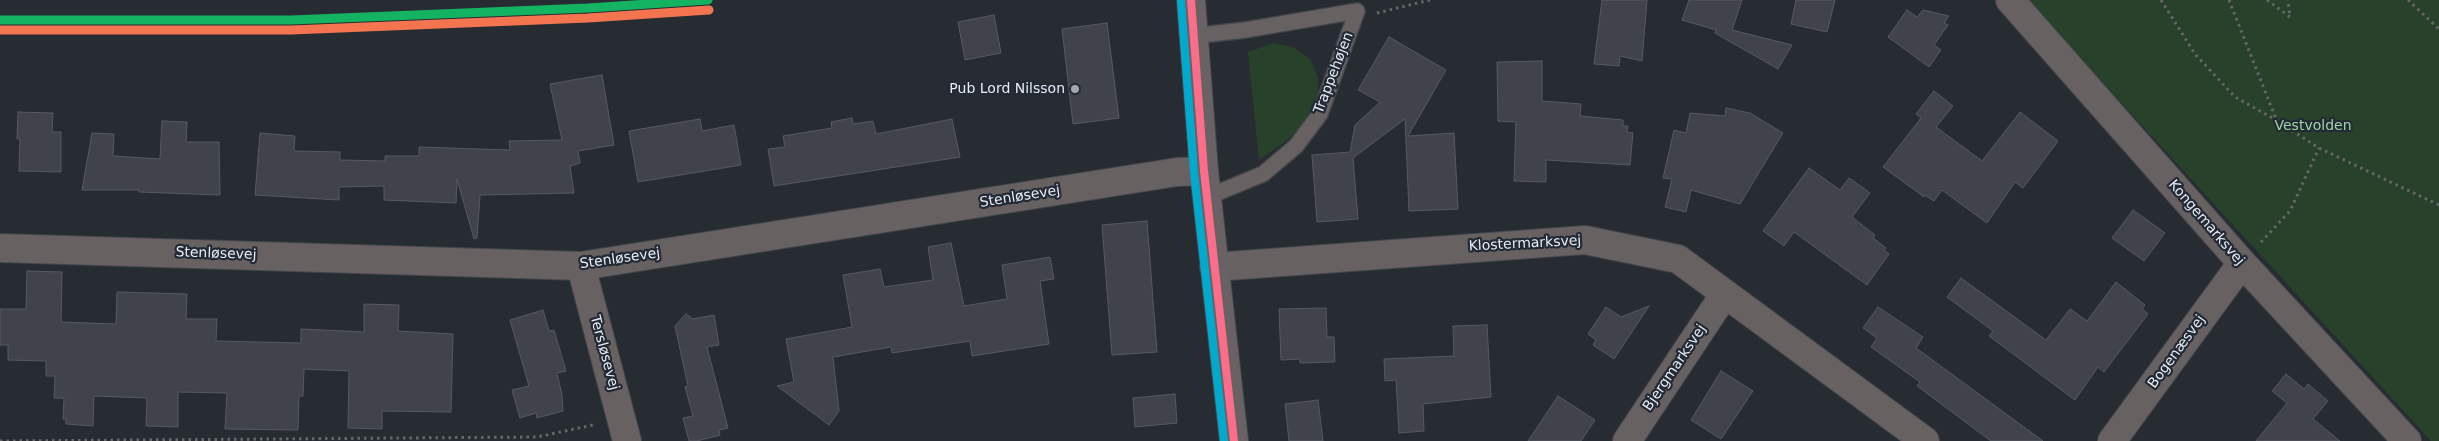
<!DOCTYPE html>
<html>
<head>
<meta charset="utf-8">
<style>
  body { margin:0 }
  canvas { display:block; background:#272b32 }
</style>
</head>
<body>
<canvas width="2439" height="441"></canvas>
<script>
const c = document.querySelector('canvas').getContext('2d');
c.lineJoin = 'round';
function fill(path, color) { c.fillStyle = color; c.fill(path, 'evenodd'); }
const toPath = rows => new Path2D(rows.map(r => 'M' + r).join(''));
function stroke(path, color, width, dash) { c.strokeStyle = color; c.lineWidth = width; c.lineCap = dash ? 'butt' : 'round'; c.setLineDash(dash || []); c.stroke(path); }
function label(font, color, halo, rows, align = 'center') {
  c.font = font + ' "DejaVu Sans",sans-serif'; c.lineWidth = 4.5; c.setLineDash([]); c.textBaseline = 'middle'; c.strokeStyle = halo; c.fillStyle = color; for (const [text, x, y, turn = 0] of rows) {
    c.save(); c.translate(x, y); c.rotate((+turn || 0) * Math.PI / 180); c.textAlign = isNaN(turn) ? turn : align; if (halo) c.strokeText(text, 0, 0); c.fillText(text, 0, 0); c.restore();
  }
}
const green = toPath([
  [2027,0,2439,0,2439,441,2431,441],
  [1273,43,1293,47,1310,59,1318,78,1318,93,1304,123,1285,142,1259,160,1248,52]
]);
const building = toPath([
  [1602,0,1647,0,1642,61,1620,56,1619,66,1594,64,1602,0],
  [1689,0,1742,0,1732,30,1792,45,1778,69,1715,33,1716,30,1682,20,1689,0],
  [1796,0,1835,0,1827,32,1791,24,1796,0],
  [1907,10,1917,17,1923,10,1949,16,1944,23,1948,25,1934,45,1941,50,1929,67,1888,37,1907,10],
  [994,15,1001,53,965,60,958,22,994,15],
  [1107,23,1119,118,1073,124,1062,29,1107,23],
  [1389,37,1446,70,1408,136,1454,133,1458,209,1409,211,1405,119,1353,158,1358,219,1317,222,1312,155,1350,152,1355,125,1380,102,1358,90,1389,37],
  [1542,61,1542,101,1581,104,1580,116,1623,120,1623,126,1628,126,1627,132,1633,133,1630,165,1546,160,1546,182,1514,181,1516,122,1498,121,1497,62,1542,61],
  [602,75,614,145,578,151,580,163,570,166,574,193,480,195,477,238,474,239,457,179,456,203,384,200,384,186,339,187,339,200,255,195,260,133,295,136,294,151,340,152,340,160,385,161,385,156,419,156,419,147,510,150,509,141,562,140,550,84,602,75],
  [1934,91,1953,106,1936,127,1982,161,2020,112,2058,141,2023,188,2015,182,1987,223,1942,190,1934,201,1925,195,1924,197,1883,167,1921,118,1916,114,1934,91],
  [1726,108,1750,113,1783,133,1740,204,1691,190,1686,212,1665,207,1672,179,1663,178,1674,130,1686,133,1690,113,1725,116,1726,108],
  [18,112,53,113,52,132,61,132,61,172,19,171,20,139,17,139,18,112],
  [852,118,853,124,873,121,876,134,952,119,960,157,774,186,768,149,785,147,783,136,832,128,831,122,852,118],
  [700,119,702,131,734,125,741,165,638,182,629,131,700,119],
  [162,121,187,122,186,142,219,142,220,195,139,192,139,190,82,190,92,133,114,134,113,156,160,159,162,121],
  [1809,168,1840,190,1849,178,1870,193,1852,217,1875,235,1873,238,1886,248,1884,250,1889,254,1867,285,1794,232,1784,246,1763,231,1809,168],
  [2133,210,2165,233,2144,261,2112,238,2133,210],
  [1147,221,1157,352,1112,355,1102,225,1147,221],
  [951,243,964,306,1007,299,1002,265,1050,257,1054,279,1040,281,1049,344,972,356,970,341,892,353,891,347,833,357,839,411,829,425,777,386,794,382,786,339,852,327,843,275,880,269,884,287,933,280,928,247,951,243],
  [27,271,62,272,61,322,116,324,117,292,187,294,186,319,217,319,216,341,301,343,301,329,364,332,364,304,399,305,398,331,453,334,451,412,382,411,382,429,348,428,349,371,304,369,303,396,299,396,298,430,225,429,227,393,178,392,178,427,146,426,147,398,94,396,93,426,66,424,66,419,63,419,64,398,54,398,55,376,46,376,46,361,8,360,8,345,0,345,0,309,26,309,27,271],
  [1961,278,2046,340,2070,309,2087,321,2116,282,2145,305,2142,309,2148,314,2104,372,2098,367,2075,400,1989,336,1993,331,1947,297,1961,278],
  [1649,306,1614,359,1593,345,1596,340,1588,334,1606,307,1621,317,1649,306],
  [1878,307,1923,337,1916,348,2043,441,1991,441,1917,386,1920,382,1871,347,1877,338,1863,328,1878,307],
  [1326,308,1327,337,1334,337,1335,362,1300,363,1300,359,1281,360,1279,309,1326,308],
  [543,310,549,331,554,330,566,371,557,373,562,395,563,411,537,418,536,413,520,418,512,390,529,386,510,320,543,310],
  [686,314,693,319,714,315,719,345,707,347,728,428,719,430,720,435,697,441,689,441,683,418,693,416,685,387,688,386,675,326,686,314],
  [1487,325,1491,397,1423,404,1424,431,1399,433,1396,380,1385,381,1384,359,1454,356,1453,326,1487,325],
  [1721,371,1753,391,1721,439,1691,420,1721,371],
  [2286,374,2304,389,2308,384,2328,401,2313,419,2340,441,2256,441,2287,403,2272,391,2286,374],
  [1175,394,1177,423,1135,427,1133,398,1175,394],
  [1558,396,1595,420,1581,441,1528,441,1558,396],
  [1318,400,1323,441,1289,441,1285,404,1318,400]
]);
const path = toPath([
  [2161,0,2195,54,2235,97,2276,120,2319,148,2439,205],
  [2229,0,2276,119],
  [2267,0,2290,17,2288,0],
  [2408,0,2439,29],
  [1377,13,1430,0],
  [2261,242,2290,211,2319,148],
  [0,441,537,437,593,425]
]);
const lane = toPath([
  [1193,36,1245,30,1357,11,1320,114,1296,146,1263,174,1207,197]
]);
const street = toPath([
  [2010,0,2242,263,2407,441],
  [0,248,581,266,1177,172,1204,171],
  [581,266,627,441],
  [1214,267,1585,240,1678,259,1925,441],
  [1627,441,1724,295],
  [2112,441,2242,263]
]);
const secondary = toPath([
  [1191,0,1204,171,1234,441]
]);
const bus1 = toPath([
  [1191,0,1204,171,1234,441]
]);
const bus2 = toPath([
  [1181,1,1194,172,1224,441]
]);
const rail1 = toPath([
  [0,20,291,20,588,8,708,0]
]);
const rail2 = toPath([
  [0,30,291,30,588,18,709,10]
]);
const markers = [
  [1075,89,5,"#a4a8b0"]
];
const streetNames = [
  ["Trappehøjen",1334,73,-69],
  ["Stenløsevej",1020,197,-9],
  ["Kongemarksvej",2206,223,49],
  ["Klostermarksvej",1525,244,-3],
  ["Stenløsevej",216,254,2],
  ["Stenløsevej",620,259,-8],
  ["Bogenæsvej",2177,352,-54],
  ["Tersløsevej",604,353,75],
  ["Bjergmarksvej",1675,368,-56]
];
const poiNames = [
  ["Pub Lord Nilsson",1065,89]
];
const parkNames = [
  ["Vestvolden",2313,126]
];
fill(green, '#27412b');
fill(building, '#404349');
stroke(building, '#565a60', 1);
stroke(lane, '#43474c', 18);
stroke(street, '#43474c', 30);
stroke(secondary, '#43474c', 30);
stroke(path, '#686668', 3, [2.5, 4]);
stroke(lane, '#686162', 15);
stroke(street, '#686162', 28);
stroke(secondary, '#696265', 28);
stroke(bus1, '#fb6d88', 8);
stroke(bus2, '#00a9ce', 8);
stroke(rail1, '#13b361', 9);
stroke(rail2, '#f47450', 9);
for (const [x, y, r, color] of markers) { const dot = new Path2D(); dot.arc(x, y, r, 0, 2 * Math.PI); c.fillStyle = color; c.fill(dot); stroke(dot, '#232a36', 2); }
label('14px', '#e7ecf4', '#232a36', streetNames);
label('14px', '#e7ecf4', '#232a36', poiNames, 'right');
label('14px', '#9cd9a2', '#232a36', parkNames);
</script>
</body>
</html>
